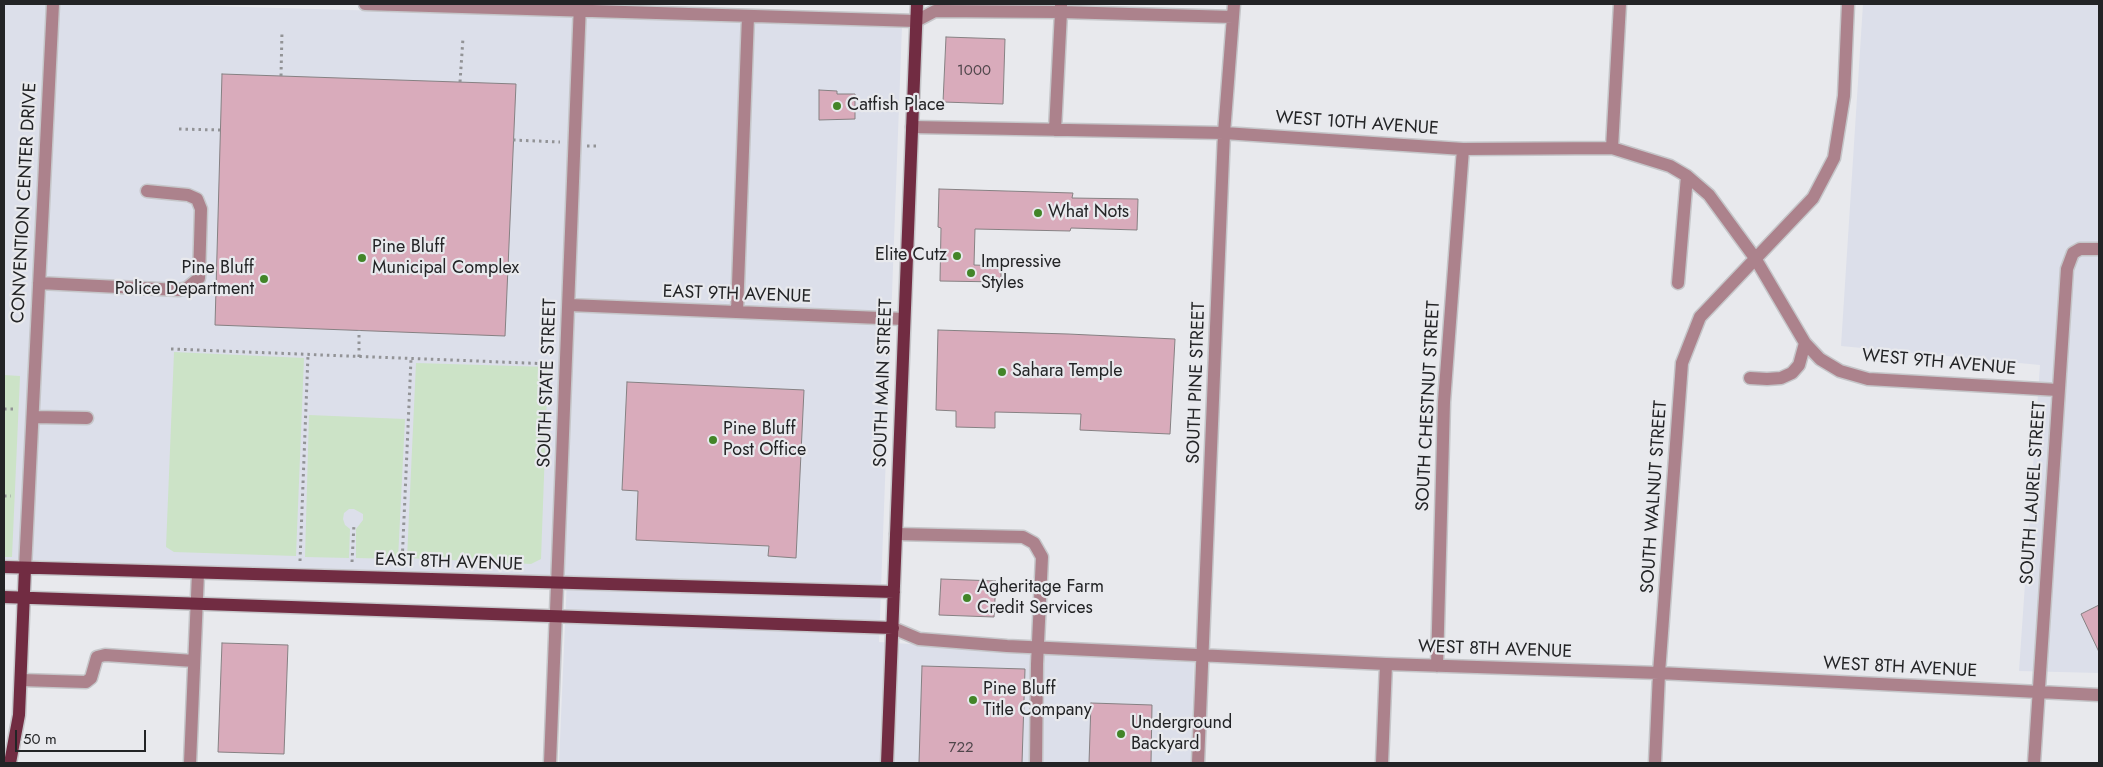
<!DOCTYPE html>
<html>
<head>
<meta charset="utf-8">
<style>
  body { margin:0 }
  #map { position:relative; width:2103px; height:767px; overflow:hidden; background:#e8e9ed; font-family:Jost,sans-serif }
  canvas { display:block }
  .frame { position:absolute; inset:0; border:5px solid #232426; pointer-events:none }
  .scale { position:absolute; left:15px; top:730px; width:131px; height:22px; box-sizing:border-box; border:2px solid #232426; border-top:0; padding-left:6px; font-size:15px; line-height:18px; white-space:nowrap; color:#232426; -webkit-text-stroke:4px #e8e9ed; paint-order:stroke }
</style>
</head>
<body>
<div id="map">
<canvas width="2103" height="767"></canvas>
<div class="frame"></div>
<div class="scale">50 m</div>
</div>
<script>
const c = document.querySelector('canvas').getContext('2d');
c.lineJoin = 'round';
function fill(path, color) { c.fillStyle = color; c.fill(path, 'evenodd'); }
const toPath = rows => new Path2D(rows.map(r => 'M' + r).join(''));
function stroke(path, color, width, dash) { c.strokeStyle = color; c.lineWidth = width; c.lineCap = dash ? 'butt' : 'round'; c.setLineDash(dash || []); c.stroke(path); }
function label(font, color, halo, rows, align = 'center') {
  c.font = font + ' Jost,sans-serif'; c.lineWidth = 4.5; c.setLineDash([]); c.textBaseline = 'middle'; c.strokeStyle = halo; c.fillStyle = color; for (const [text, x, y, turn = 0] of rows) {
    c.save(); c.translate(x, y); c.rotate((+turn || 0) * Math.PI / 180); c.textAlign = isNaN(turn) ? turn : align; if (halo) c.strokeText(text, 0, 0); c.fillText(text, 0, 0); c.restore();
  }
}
const built = toPath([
  [4,4,142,4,902,26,879,642,1194,662,1191,763,559,763,567,578,4,559],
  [1863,4,2099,4,2099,673,2019,671,2040,365,1841,346]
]);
const green = toPath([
  [174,352,304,358,296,556,174,552,166,547],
  [416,363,548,367,541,559,531,564,407,558],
  [4,375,20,376,12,557,4,557],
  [309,415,405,419,398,559,356,558,356,529,363,520,363,514,354,509,349,509,344,513,343,519,345,525,350,529,349,558,305,557]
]);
const building = toPath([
  [946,37,1005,39,1003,104,943,102,946,37],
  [222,74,516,84,505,336,215,325,222,74],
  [819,90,837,91,837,94,855,94,855,119,819,120,819,90],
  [939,189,1073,193,1072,198,1138,199,1137,230,1071,228,1070,231,975,229,974,265,1001,266,1001,282,940,281,941,228,938,227,939,189],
  [938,330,1068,334,1175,339,1170,434,1080,430,1081,414,995,412,995,428,956,427,956,411,936,410,938,330],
  [627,382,804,390,796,558,768,556,769,546,636,540,638,491,622,490,627,382],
  [941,579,996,581,994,617,939,615,941,579],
  [2099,605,2099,652,2081,614,2099,605],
  [222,643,288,645,284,754,218,752,222,643],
  [922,666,1025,669,1022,763,919,763,922,666],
  [1091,703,1152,705,1151,763,1089,763,1091,703]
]);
const path = toPath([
  [281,76,282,31],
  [460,82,463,38],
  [179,129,220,130],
  [513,140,560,142],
  [587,146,597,146],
  [171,349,552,364],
  [359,357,359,330],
  [4,409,14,409],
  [4,496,11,496],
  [300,561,308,355],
  [352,562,354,524],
  [402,564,411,359]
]);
const minor = toPath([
  [365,4,916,21,935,11,1061,12,1061,4],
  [912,127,1224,133,1463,149,1612,148,1670,166,1687,176,1709,195,1755,258,1805,343,1820,359,1840,371,1868,379,2058,390],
  [1055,130,1061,12,1233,17],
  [1612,148,1620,4],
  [39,283,179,290,187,288,199,278,201,209,197,199,188,195,147,191],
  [1678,283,1687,176],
  [569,305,904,319],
  [737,312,748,16],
  [1750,378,1767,379,1781,378,1792,373,1799,365,1805,343],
  [33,417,87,418],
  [896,534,1023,537,1034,543,1042,557,1037,664,1036,763],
  [25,568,53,4],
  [893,628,919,639,1007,646,1386,664,1659,673,2099,695],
  [1437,666,1444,402,1463,149],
  [21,680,86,682,91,678,97,657,105,655,194,661],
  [190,763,198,573],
  [550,763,580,4],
  [1198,763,1224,133,1234,4],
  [1382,763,1386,664],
  [1655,763,1659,673,1682,363,1700,317,1813,198,1834,158,1844,96,1848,4],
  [2034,763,2067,269,2073,253,2080,249,2099,249]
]);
const major = toPath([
  [4,567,894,592],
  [4,597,893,628],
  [10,763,19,715,25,568],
  [887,763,917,4]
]);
const markers = [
  [837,106,5,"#428528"],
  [1038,213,5,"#428528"],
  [957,256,5,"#428528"],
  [362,258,5,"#428528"],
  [971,273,5,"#428528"],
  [264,279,5,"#428528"],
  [1002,372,5,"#428528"],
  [713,440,5,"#428528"],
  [967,598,5,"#428528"],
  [973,700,5,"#428528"],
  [1121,734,5,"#428528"]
];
const numberNames = [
  ["1000",974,71],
  ["722",961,748]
];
const poiNames = [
  ["Catfish Place",847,106],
  ["What Nots",1048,213],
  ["Pine Bluff",372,248],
  ["Municipal Complex",372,269],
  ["Elite Cutz",947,256,"right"],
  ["Impressive",981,263],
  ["Styles",981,284],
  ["Pine Bluff",254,269,"right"],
  ["Police Department",254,290,"right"],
  ["Sahara Temple",1012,372],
  ["Pine Bluff",723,430],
  ["Post Office",723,451],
  ["Agheritage Farm",977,588],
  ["Credit Services",977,609],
  ["Pine Bluff",983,690],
  ["Title Company",983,711],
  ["Underground",1131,724],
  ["Backyard",1131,745]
];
const streetNames = [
  ["WEST 10TH AVENUE",1357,124,4],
  ["CONVENTION CENTER DRIVE",25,203,-87],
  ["EAST 9TH AVENUE",737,295,2],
  ["WEST 9TH AVENUE",1939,363,5],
  ["SOUTH STATE STREET",548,383,-88],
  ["SOUTH MAIN STREET",884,383,-88],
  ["SOUTH PINE STREET",1197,383,-88],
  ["SOUTH CHESTNUT STREET",1429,406,-87],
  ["SOUTH LAUREL STREET",2034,493,-86],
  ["SOUTH WALNUT STREET",1655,497,-86],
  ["EAST 8TH AVENUE",449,563,2],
  ["WEST 8TH AVENUE",1495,650,2],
  ["WEST 8TH AVENUE",1900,668,3]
];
fill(built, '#dcdfea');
fill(green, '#cce3c7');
fill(building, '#d9abbb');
stroke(building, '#868183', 1);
stroke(minor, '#c5c6c9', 15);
stroke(major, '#c5c6c9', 15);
stroke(path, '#929396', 3, [2.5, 4]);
stroke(minor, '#ac828c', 12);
stroke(major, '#712c42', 12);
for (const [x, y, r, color] of markers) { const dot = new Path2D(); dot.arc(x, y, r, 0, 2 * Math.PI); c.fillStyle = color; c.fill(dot); stroke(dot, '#e8e9ed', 2); }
label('15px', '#50464b', null, numberNames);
label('18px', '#232426', '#e8e9ed', poiNames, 'left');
label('18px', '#232426', '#e8e9ed', streetNames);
</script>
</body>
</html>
